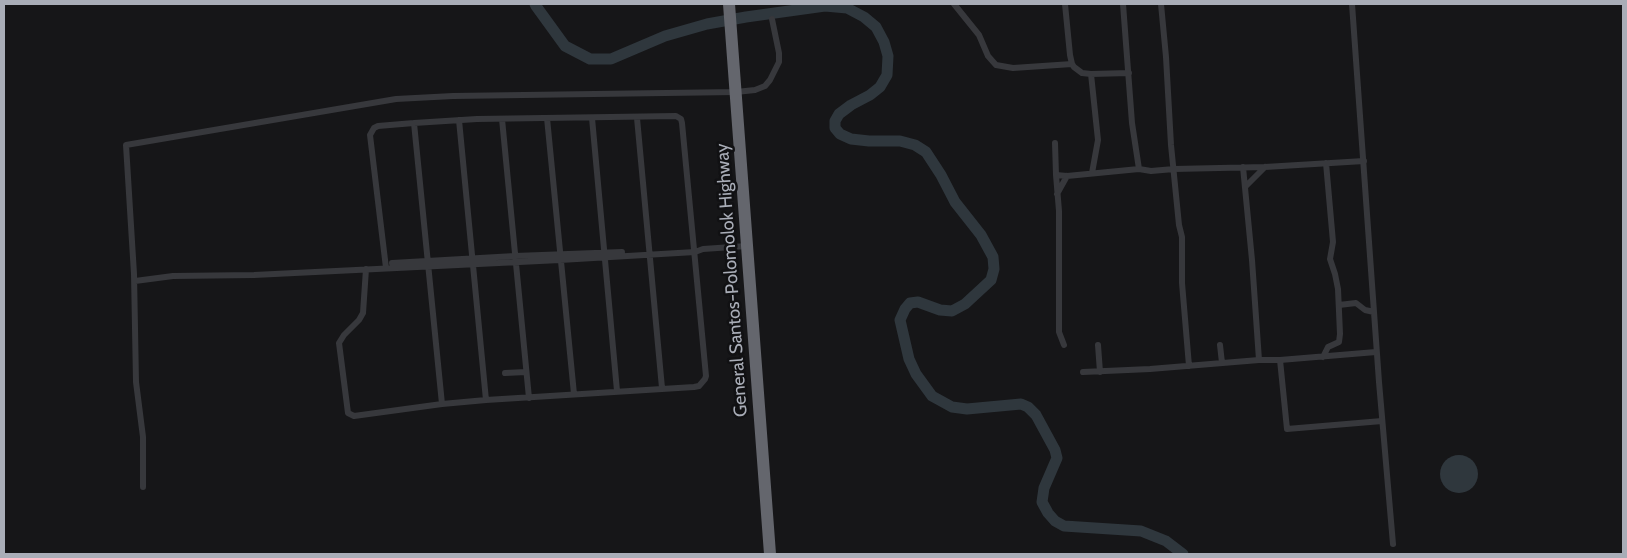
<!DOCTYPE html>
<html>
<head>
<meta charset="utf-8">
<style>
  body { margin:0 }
  #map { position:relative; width:1627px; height:558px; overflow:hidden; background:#161618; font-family:Cabin,sans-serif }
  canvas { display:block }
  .frame { position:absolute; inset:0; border:5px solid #a9adb7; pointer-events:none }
</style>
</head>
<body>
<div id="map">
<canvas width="1627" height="558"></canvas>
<div class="frame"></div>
</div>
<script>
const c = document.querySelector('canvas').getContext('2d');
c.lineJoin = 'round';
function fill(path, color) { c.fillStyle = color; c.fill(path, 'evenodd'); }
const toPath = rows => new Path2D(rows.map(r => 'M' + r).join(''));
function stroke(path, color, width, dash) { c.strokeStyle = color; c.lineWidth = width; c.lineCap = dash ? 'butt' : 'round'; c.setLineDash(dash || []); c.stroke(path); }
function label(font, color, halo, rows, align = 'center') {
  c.font = font + ' Cabin,sans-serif'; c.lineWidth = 5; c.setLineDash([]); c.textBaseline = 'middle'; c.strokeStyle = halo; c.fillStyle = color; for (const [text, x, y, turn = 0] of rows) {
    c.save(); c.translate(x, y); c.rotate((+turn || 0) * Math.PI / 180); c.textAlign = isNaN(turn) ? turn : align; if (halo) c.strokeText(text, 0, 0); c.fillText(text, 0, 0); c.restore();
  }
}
const water = toPath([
  '1440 474a19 19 0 1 1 38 0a19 19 0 1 1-38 0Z'
]);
const river = toPath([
  [535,4,536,6,565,46,590,59,611,59,665,36,707,24,746,17,825,6,847,8,864,17,876,27,884,42,888,56,887,75,880,87,870,95,851,105,839,114,835,121,835,128,840,134,851,139,869,141,900,141,915,145,926,152,941,175,955,202,981,235,993,257,994,269,991,280,965,304,952,311,940,310,918,302,910,303,905,309,900,320,909,359,916,374,932,396,952,407,967,409,1021,404,1028,407,1036,415,1055,450,1057,458,1044,488,1042,502,1048,513,1055,521,1064,526,1141,531,1166,541,1183,554]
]);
const street = toPath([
  [954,4,979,35,988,56,996,65,1013,68,1072,64],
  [1065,4,1070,55,1072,64,1074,67,1082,73,1091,74,1129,73],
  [1123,4,1132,123,1139,169,1151,171,1174,169,1265,167,1364,161],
  [1161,4,1166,57,1171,145,1179,225,1182,237,1182,283,1189,366],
  [1352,4,1379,382,1393,544],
  [1091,74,1098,140,1092,173],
  [547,118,574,394],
  [592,118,617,391],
  [637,118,662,388],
  [502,119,529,398],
  [414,123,442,404],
  [1055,143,1056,175,1067,176,1139,169],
  [1243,167,1252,260,1259,360,1280,360],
  [1056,175,1059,211,1059,332,1064,345],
  [1245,187,1265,167],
  [1057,194,1067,176],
  [392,263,515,256,622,252],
  [386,268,370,135,374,128,378,126,414,123,477,119,676,116,681,119,682,123,706,376,705,379,699,386,694,387,486,400,459,120],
  [366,269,363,313,359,320,344,335,339,343,348,413,354,416,442,404,486,400],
  [135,281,173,276,254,275,560,260,695,252,703,249,747,246],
  [1339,305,1356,303,1365,310,1374,312],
  [1098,345,1100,372],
  [1220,345,1222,363],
  [1376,352,1280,360,1287,429,1382,421],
  [1323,357,1328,347,1339,342,1340,334,1338,289,1335,274,1330,259,1333,242,1326,163],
  [1083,372,1150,369,1259,360],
  [505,373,526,372],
  [143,487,143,437,136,382,134,274,126,145,396,99,453,96,736,92,755,90,765,86,770,80,779,62,779,53,772,19]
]);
const highway = toPath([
  [729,4,770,554]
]);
const streetNames = [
  ["General Santos-Polomolok Highway",732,280,-94]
];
fill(water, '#2f373d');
stroke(river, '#2f373d', 11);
stroke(street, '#37383c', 6);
stroke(highway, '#64666d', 12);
label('18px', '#a9adb7', '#111113', streetNames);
</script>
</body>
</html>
